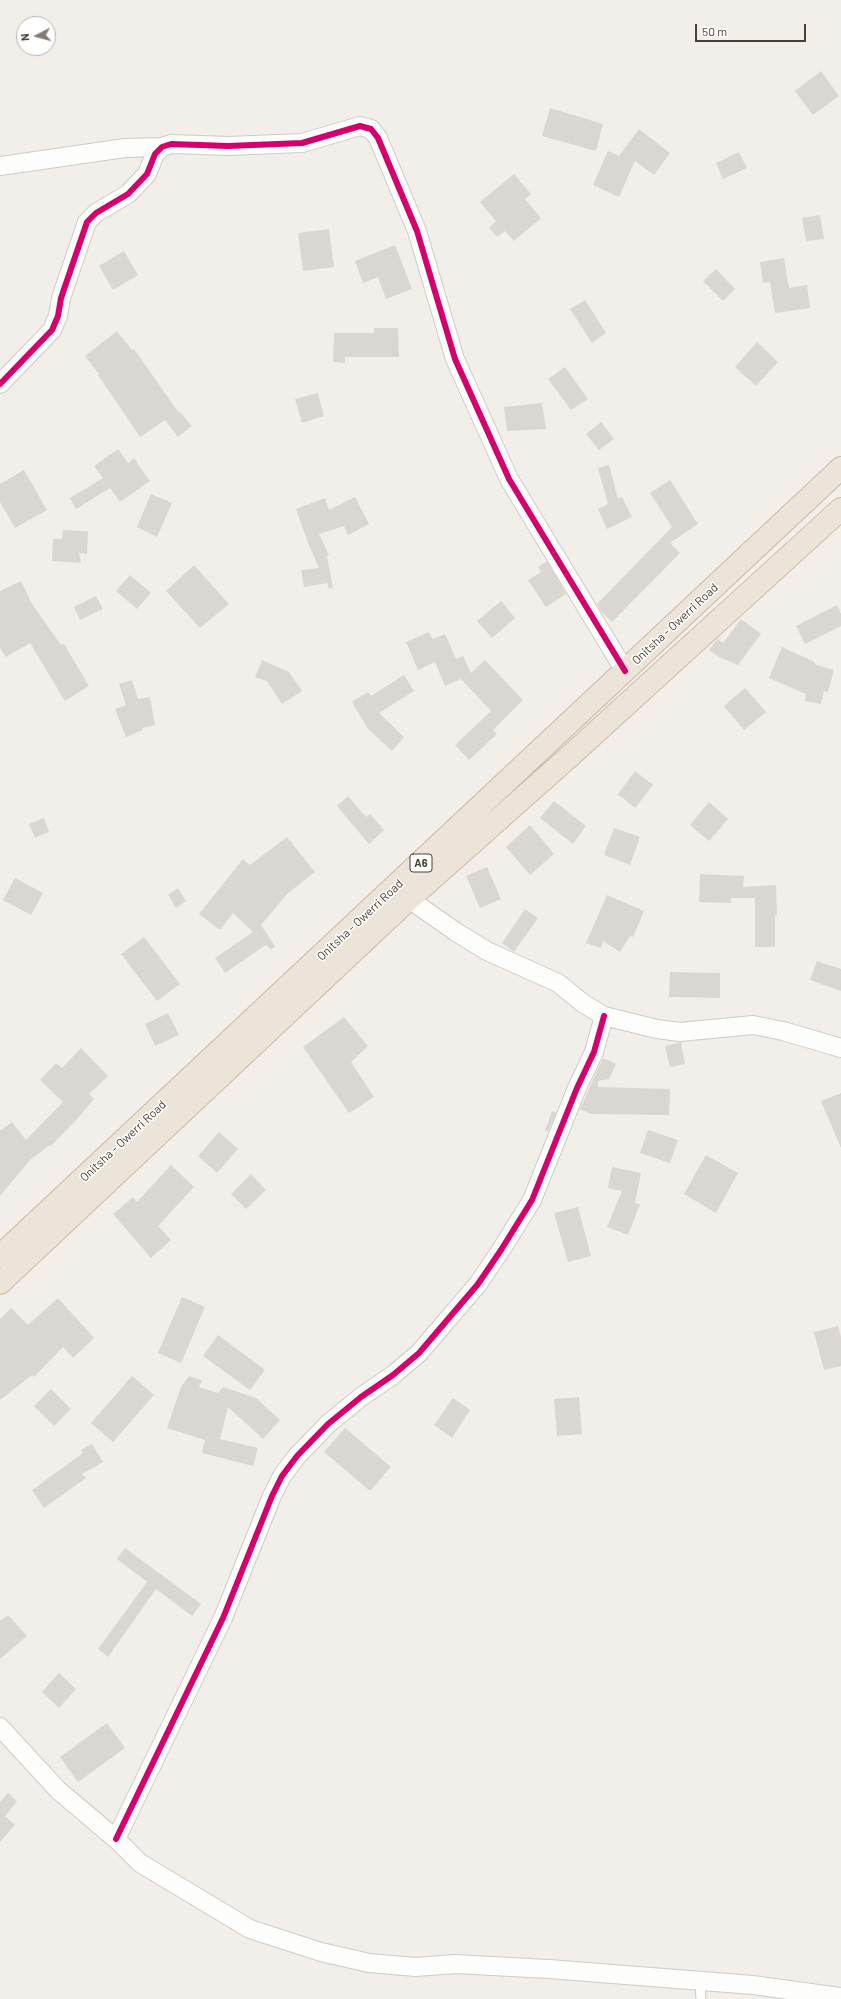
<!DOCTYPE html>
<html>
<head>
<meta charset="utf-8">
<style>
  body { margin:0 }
  #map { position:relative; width:841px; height:1999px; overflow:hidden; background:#f2efeb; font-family:Barlow,sans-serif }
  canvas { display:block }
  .north { position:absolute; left:16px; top:16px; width:40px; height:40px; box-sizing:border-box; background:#fff; border:1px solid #b7b3af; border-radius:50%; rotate:264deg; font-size:11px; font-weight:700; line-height:16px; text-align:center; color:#4a4036 }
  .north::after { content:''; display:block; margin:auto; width:14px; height:18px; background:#857d75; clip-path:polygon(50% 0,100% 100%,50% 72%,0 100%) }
  .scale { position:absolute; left:695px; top:24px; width:111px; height:18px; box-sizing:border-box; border:2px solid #4a4036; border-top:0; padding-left:5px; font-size:12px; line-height:14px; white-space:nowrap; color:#4a4036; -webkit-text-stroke:3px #fff; paint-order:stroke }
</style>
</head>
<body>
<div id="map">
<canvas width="841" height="1999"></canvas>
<div class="north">N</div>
<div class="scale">50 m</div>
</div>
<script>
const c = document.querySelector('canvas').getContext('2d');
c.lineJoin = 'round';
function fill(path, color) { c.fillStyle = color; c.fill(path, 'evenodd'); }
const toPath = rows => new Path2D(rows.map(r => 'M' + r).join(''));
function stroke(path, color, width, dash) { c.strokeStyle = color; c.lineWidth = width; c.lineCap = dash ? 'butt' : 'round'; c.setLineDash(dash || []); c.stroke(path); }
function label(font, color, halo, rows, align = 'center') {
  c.font = font + ' Barlow,sans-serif'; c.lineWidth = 3; c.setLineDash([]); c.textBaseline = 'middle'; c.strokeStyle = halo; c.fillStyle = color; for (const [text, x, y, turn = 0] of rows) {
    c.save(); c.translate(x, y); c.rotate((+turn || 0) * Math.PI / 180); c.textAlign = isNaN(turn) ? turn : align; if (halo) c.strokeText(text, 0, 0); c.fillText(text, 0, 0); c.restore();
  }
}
const building = toPath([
  [821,71,839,96,813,115,795,91],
  [550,108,603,124,596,151,542,136],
  [639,129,670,153,654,175,635,161,619,197,593,185,608,151,619,156],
  [739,152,747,168,723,179,716,163],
  [514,174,531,194,525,199,541,218,514,241,505,231,497,237,489,228,496,221,480,202],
  [820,215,824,239,806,241,802,218],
  [329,229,334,267,303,271,298,233],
  [395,245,412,289,386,299,378,277,363,283,355,261],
  [124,251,138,275,113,290,99,266],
  [784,258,789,288,807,285,810,308,775,313,770,282,763,283,760,262],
  [716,269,735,289,723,301,703,281],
  [585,300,606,333,592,343,570,309],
  [374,328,398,328,399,357,345,357,345,363,333,362,334,333,374,333],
  [117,331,132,350,134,349,179,413,180,412,192,426,178,437,165,420,140,437,98,375,99,374,85,356],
  [757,342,778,362,756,386,735,367],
  [565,367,588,399,571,410,548,379],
  [318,393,324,416,302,423,295,399],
  [542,403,546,429,507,431,504,407],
  [601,422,614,439,599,450,586,434],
  [118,449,128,463,134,458,150,481,120,502,110,488,76,509,70,498,103,478,94,466],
  [609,465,618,499,622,497,632,517,607,529,598,509,608,504,598,468],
  [24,470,47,510,15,528,0,502,0,484],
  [670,480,698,524,670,543,680,553,612,622,601,611,597,604,672,527,650,493],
  [151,494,172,503,157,537,137,527],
  [355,497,369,524,348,535,344,526,319,534,329,555,327,556,333,588,329,589,327,583,304,587,301,570,319,568,308,543,296,509,325,498,329,510],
  [63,530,88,531,87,554,79,553,81,563,52,561,53,539,62,539],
  [547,561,566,594,546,607,528,580,541,572,538,567],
  [194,565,229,604,200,628,166,591],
  [130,575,151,593,137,609,116,591],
  [21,581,32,604,61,645,64,644,89,686,65,701,30,643,6,657,0,648,0,591],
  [96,596,103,609,80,620,74,607],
  [501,601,515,618,492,638,477,621],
  [837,605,841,614,841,626,805,644,796,626],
  [741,619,761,634,738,665,719,657,709,650,717,639,723,643],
  [429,632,432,639,445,634,456,659,463,656,471,673,485,660,523,700,493,730,497,734,469,760,455,745,491,711,461,679,445,686,435,662,418,670,406,642],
  [782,647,815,662,814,664,834,670,828,692,824,691,821,704,805,701,806,694,769,678],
  [262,660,289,672,302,691,282,704,267,681,255,677],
  [404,675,414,691,379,713,404,737,392,751,368,729,352,702,368,692,371,696],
  [132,680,138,699,150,697,155,725,142,728,143,730,126,737,115,709,126,705,119,684],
  [745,688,766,712,744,730,724,706],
  [635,771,653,785,635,808,618,794],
  [348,796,366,817,370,814,384,830,369,844,337,806],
  [554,801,586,826,573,844,540,818],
  [709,802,728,819,709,841,690,825],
  [44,818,49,832,35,838,29,824],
  [530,825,554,854,530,875,506,847],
  [614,828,640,837,630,865,604,855],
  [287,837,315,872,287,894,261,925,275,946,271,950,266,945,225,973,215,958,253,932,233,913,220,930,199,914,243,859,250,865],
  [487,867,501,899,480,908,466,876],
  [700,874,744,876,743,887,776,885,777,915,775,915,775,947,755,947,755,898,731,898,731,903,699,902],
  [15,878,43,893,31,915,3,900],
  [178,888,186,901,176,908,168,895],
  [607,895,644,911,633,937,630,936,620,952,603,941,601,948,586,943],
  [525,909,538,918,514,952,502,943],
  [144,937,180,984,157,1001,121,954],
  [817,961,841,969,841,991,810,980],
  [670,972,720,973,720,998,669,997],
  [168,1013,179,1035,155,1046,145,1024],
  [344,1017,368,1046,351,1062,374,1097,349,1113,303,1047],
  [681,1042,685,1064,670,1067,665,1046],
  [81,1048,108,1076,89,1094,94,1099,77,1119,51,1146,50,1145,30,1160,0,1196,0,1131,12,1122,26,1140,63,1102,40,1080,56,1063,62,1068],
  [603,1058,616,1064,609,1079,598,1081,598,1087,670,1089,669,1115,591,1114,580,1109],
  [841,1093,841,1148,821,1101],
  [552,1111,556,1113,548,1132,545,1131],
  [648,1130,678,1140,670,1163,640,1153],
  [219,1132,238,1149,217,1173,198,1156],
  [706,1155,738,1173,716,1213,684,1194],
  [171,1165,194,1187,158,1226,171,1240,151,1258,113,1214,133,1197,137,1202],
  [612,1167,641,1173,635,1203,640,1204,628,1235,607,1227,622,1191,608,1188],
  [251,1174,266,1190,246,1209,231,1194],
  [578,1207,591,1256,568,1262,554,1213],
  [182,1297,205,1307,181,1363,158,1353],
  [58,1298,94,1338,73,1358,63,1347,34,1377,32,1375,0,1400,0,1319,11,1308,28,1325],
  [838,1326,841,1337,841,1366,824,1370,814,1332],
  [218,1335,265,1370,250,1390,203,1356],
  [132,1376,154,1395,113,1442,91,1423],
  [189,1376,202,1380,199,1387,218,1393,223,1387,256,1398,280,1420,263,1439,228,1407,220,1439,258,1448,253,1466,202,1453,205,1440,167,1428,181,1387],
  [51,1389,71,1409,54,1426,34,1406],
  [579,1397,582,1434,557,1436,554,1399],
  [453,1398,470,1410,452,1438,434,1425],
  [345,1428,391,1467,370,1491,324,1452],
  [92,1444,103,1462,82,1474,86,1478,44,1508,32,1490,83,1453,81,1450],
  [125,1548,201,1604,192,1616,156,1589,108,1657,98,1649,147,1582,117,1559],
  [8,1615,27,1636,0,1659,0,1621],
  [59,1673,76,1689,59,1708,42,1692],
  [107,1723,125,1748,78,1782,60,1757],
  [8,1793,17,1801,5,1816,15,1825,0,1842,0,1802]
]);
const lane = toPath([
  [700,1981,701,1999]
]);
const street = toPath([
  [0,166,125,148,162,147],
  [0,384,52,330,58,316,61,298,87,222,96,213,128,194,147,174,155,154,162,147,171,144,228,146,302,143,360,126,371,129,378,138,417,231,455,359,509,479,625,671],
  [409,899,456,932,487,951,558,983,584,1004,604,1016,657,1029,680,1032,753,1025,783,1031,841,1048],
  [0,1727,58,1790,116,1839,140,1863,250,1929,321,1952,369,1963,416,1967,455,1964,549,1969,753,1985,841,1997],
  [116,1839,223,1618,272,1496,282,1476,297,1456,328,1424,361,1397,393,1375,419,1353,478,1284,501,1250,532,1200,577,1088,594,1052,604,1016]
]);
const highway = toPath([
  [0,1256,841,468],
  [0,1283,409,899,571,755,841,509]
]);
const cycleway = toPath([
  [0,384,52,330,58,316,61,298,87,222,96,213,128,194,147,174,155,154,162,147,171,144,228,146,302,143,360,126,371,129,378,138,417,231,455,359,509,479,625,671],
  [116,1839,223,1618,272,1496,282,1476,297,1456,328,1424,361,1397,393,1375,419,1353,478,1284,501,1250,532,1200,577,1088,594,1052,604,1016]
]);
const shields = [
  [421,863,22]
];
const shieldNames = [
  ["A6",421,863]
];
const streetNames = [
  ["Onitsha - Owerri Road",675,624,-43],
  ["Onitsha - Owerri Road",360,920,-43],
  ["Onitsha - Owerri Road",123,1141,-43]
];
fill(building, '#dad6d2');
stroke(lane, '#cfcbc7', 11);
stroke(street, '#cfcbc7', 20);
stroke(highway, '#cdb9a4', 24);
stroke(lane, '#fdfdfc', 9);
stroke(street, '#fdfdfc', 18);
stroke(highway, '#ede4d9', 22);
stroke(cycleway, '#d6006c', 6);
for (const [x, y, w] of shields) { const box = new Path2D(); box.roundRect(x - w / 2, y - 9, w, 18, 3); c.fillStyle = '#fff'; c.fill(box); stroke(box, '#4a4036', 1); }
label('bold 11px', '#4a4036', null, shieldNames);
label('12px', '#4a4036', '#fff', streetNames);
</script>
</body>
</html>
